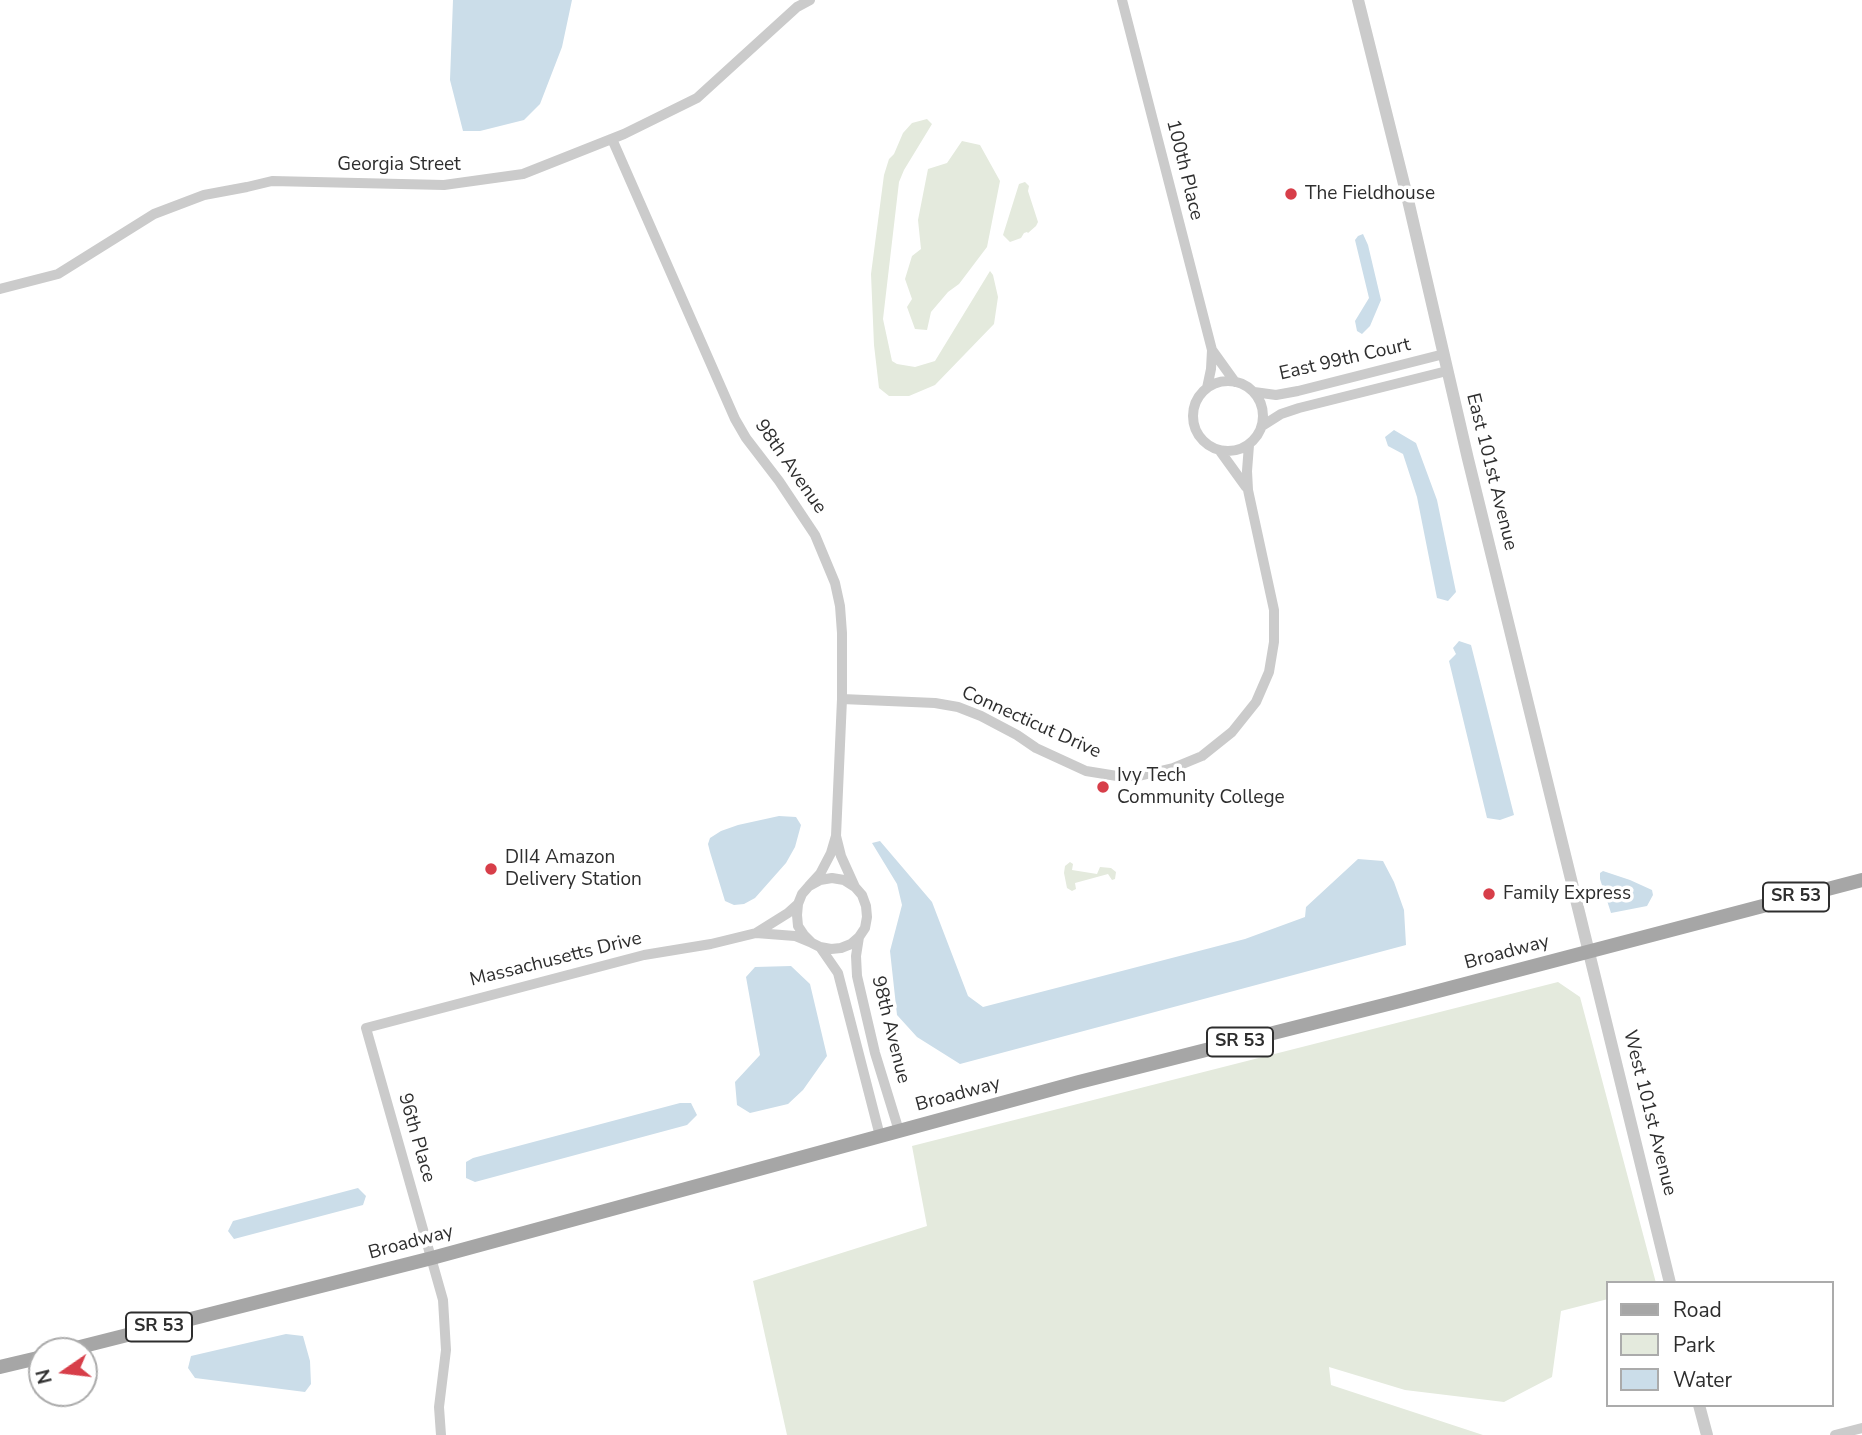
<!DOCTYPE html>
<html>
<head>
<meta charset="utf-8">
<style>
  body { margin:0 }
  #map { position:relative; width:1862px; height:1435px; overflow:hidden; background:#fff; font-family:"Nunito Sans",sans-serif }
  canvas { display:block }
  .legend { position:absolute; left:1606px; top:1281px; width:228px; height:126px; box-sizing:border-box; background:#fff; border:2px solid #ababab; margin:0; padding:9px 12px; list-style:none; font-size:21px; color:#2e2e2e }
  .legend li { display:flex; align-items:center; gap:14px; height:35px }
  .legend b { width:35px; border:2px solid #ababab }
  .north { position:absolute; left:28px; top:1337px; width:70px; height:70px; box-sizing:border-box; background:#fff; border:2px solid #ababab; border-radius:50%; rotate:256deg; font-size:19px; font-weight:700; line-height:28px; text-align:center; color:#2e2e2e }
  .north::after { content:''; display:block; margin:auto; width:24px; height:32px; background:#d73e49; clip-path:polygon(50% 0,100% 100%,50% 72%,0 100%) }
</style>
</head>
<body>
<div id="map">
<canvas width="1862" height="1435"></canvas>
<ul class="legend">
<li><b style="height:9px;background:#a6a6a6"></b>Road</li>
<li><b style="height:19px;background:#e4eadd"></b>Park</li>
<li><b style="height:19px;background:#cbdde9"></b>Water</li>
</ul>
<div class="north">N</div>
</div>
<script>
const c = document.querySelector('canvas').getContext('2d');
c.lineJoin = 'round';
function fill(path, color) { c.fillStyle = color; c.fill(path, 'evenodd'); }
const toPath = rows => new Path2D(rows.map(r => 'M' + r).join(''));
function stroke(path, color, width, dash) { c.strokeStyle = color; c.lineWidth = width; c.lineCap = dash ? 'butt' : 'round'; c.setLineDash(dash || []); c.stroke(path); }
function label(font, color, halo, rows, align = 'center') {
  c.font = font + ' "Nunito Sans",sans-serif'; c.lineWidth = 7; c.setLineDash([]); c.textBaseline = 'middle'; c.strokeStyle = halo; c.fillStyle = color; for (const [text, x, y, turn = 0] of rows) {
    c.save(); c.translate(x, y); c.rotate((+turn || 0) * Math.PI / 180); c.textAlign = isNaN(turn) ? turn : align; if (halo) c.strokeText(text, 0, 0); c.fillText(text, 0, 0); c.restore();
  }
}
const green = toPath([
  [927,119,932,124,904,170,899,182,883,319,892,361,897,364,915,367,935,361,990,271,993,275,998,297,994,324,935,385,909,396,889,396,879,388,874,345,871,274,884,175,889,159,894,154,903,133,912,123],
  [962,141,980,145,1000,181,987,247,959,284,948,292,931,312,927,330,915,329,907,307,912,299,905,279,912,256,921,249,918,220,928,169,947,163],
  [1025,182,1029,186,1028,191,1038,222,1036,226,1028,233,1027,232,1024,233,1021,238,1010,242,1003,235,1019,184],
  [1070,862,1073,864,1072,870,1097,874,1100,867,1111,868,1116,872,1115,879,1112,880,1108,874,1075,883,1076,889,1072,891,1067,888,1064,873,1065,866],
  [1558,982,1580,997,1656,1283,1608,1283,1608,1299,1561,1311,1552,1377,1504,1402,1405,1390,1329,1367,1331,1385,1483,1435,787,1435,753,1281,927,1226,912,1146]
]);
const water = toPath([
  [453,0,572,0,562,47,540,104,524,120,480,131,463,131,450,80],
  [1363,234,1368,245,1381,300,1370,326,1362,334,1357,331,1355,321,1369,298,1355,240,1358,236],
  [1394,430,1416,443,1437,500,1456,592,1448,601,1437,598,1417,497,1403,454,1388,446,1385,437],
  [1459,641,1471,645,1514,815,1500,820,1487,818,1449,661,1456,654,1453,648],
  [779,816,796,817,801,825,795,847,786,863,755,898,744,904,734,905,725,901,710,852,708,844,710,838,721,831,738,825],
  [880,841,932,902,968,996,983,1007,1245,939,1305,917,1306,907,1358,859,1383,861,1394,882,1404,910,1406,945,960,1064,917,1037,897,1015,890,951,902,905,897,884,872,843],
  [1603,871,1630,880,1652,890,1653,895,1647,906,1611,913,1600,879,1600,873],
  [791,966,810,984,827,1056,803,1090,788,1104,750,1113,737,1105,735,1082,760,1055,746,977,755,967],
  [680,1103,691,1103,697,1115,687,1125,475,1182,466,1178,466,1162,473,1158],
  [358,1188,366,1196,363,1205,234,1239,228,1231,233,1221],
  [286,1334,303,1336,310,1361,311,1384,305,1392,195,1378,188,1368,191,1356]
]);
const minor = toPath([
  [1122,0,1212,350,1211,369,1207,388],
  [612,139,735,419,746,438,779,481,815,535,835,583,840,606,842,633,842,699,836,836,831,853,820,874,809,886],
  [0,289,58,274,154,214,204,195,247,187,272,181,444,185,523,174,624,134,697,98,797,7,810,0],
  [1212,350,1235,382],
  '1193 416a35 35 0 1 1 70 0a35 35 0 1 1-70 0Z',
  [1254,392,1276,395,1298,391,1444,354],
  [1262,426,1281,414,1299,408,1447,371],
  [1220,451,1246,487],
  [842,699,935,703,958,707,981,716,1017,735,1036,748,1086,771,1117,776,1139,776,1173,768,1202,756,1232,732,1256,702,1269,672,1274,642,1274,610,1248,490,1247,471,1249,445],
  [836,836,841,856,855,887,862,895,866,906,867,917,865,928,859,937,851,944,841,948,831,949,820,947,812,943,804,935,798,926,797,915,798,904,802,894,809,886,820,880,832,878,844,880,855,887],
  [756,933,788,913,798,904],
  [859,937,856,956,857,976,875,1053,899,1131],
  [820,947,838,973,880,1136],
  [441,1435,439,1407,446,1350,443,1300,366,1028,644,955,711,944,756,933,795,936,812,943],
  [1835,1435,1862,1428]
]);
const tertiary = toPath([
  [1358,0,1408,200,1468,459,1670,1283],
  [1699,1405,1707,1435]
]);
const primary = toPath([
  [64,1351,432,1258,1079,1082,1400,1001,1862,880],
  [0,1367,42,1357]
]);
const markers = [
  [1291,194,7,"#d73e49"],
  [1103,787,7,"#d73e49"],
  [491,869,7,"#d73e49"],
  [1489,894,7,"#d73e49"]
];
const shields = [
  [1796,897,66],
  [1240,1042,66],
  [159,1327,66]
];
const shieldNames = [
  ["SR 53",1796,897],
  ["SR 53",1240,1042],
  ["SR 53",159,1327]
];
const streetNames = [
  ["Georgia Street",399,165],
  ["100th Place",1184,170,76],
  ["East 99th Court",1345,360,-13],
  ["98th Avenue",790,467,55],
  ["East 101st Avenue",1491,472,76],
  ["Connecticut Drive",1031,723,24],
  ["Broadway",1507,953,-15],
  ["Massachusetts Drive",556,960,-14],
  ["98th Avenue",890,1030,76],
  ["Broadway",958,1095,-15],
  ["West 101st Avenue",1649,1113,76],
  ["96th Place",416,1138,74],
  ["Broadway",411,1243,-15]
];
const poiNames = [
  ["The Fieldhouse",1305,194],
  ["Ivy Tech",1117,776],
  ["Community College",1117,798],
  ["DII4 Amazon",505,858],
  ["Delivery Station",505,880],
  ["Family Express",1503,894]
];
fill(green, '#e4eadd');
fill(water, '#cbdde9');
stroke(minor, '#cbcbcb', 10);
stroke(tertiary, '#cbcbcb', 12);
stroke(primary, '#a6a6a6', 14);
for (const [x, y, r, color] of markers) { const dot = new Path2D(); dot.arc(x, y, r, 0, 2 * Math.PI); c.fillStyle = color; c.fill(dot); stroke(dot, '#fff', 2.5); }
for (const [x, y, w] of shields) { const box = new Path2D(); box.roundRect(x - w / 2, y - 14.5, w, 29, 5); c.fillStyle = '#fff'; c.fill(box); stroke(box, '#2e2e2e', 2); }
label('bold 18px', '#2e2e2e', null, shieldNames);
label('19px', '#2e2e2e', '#fff', streetNames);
label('19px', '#2e2e2e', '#fff', poiNames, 'left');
</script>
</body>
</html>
